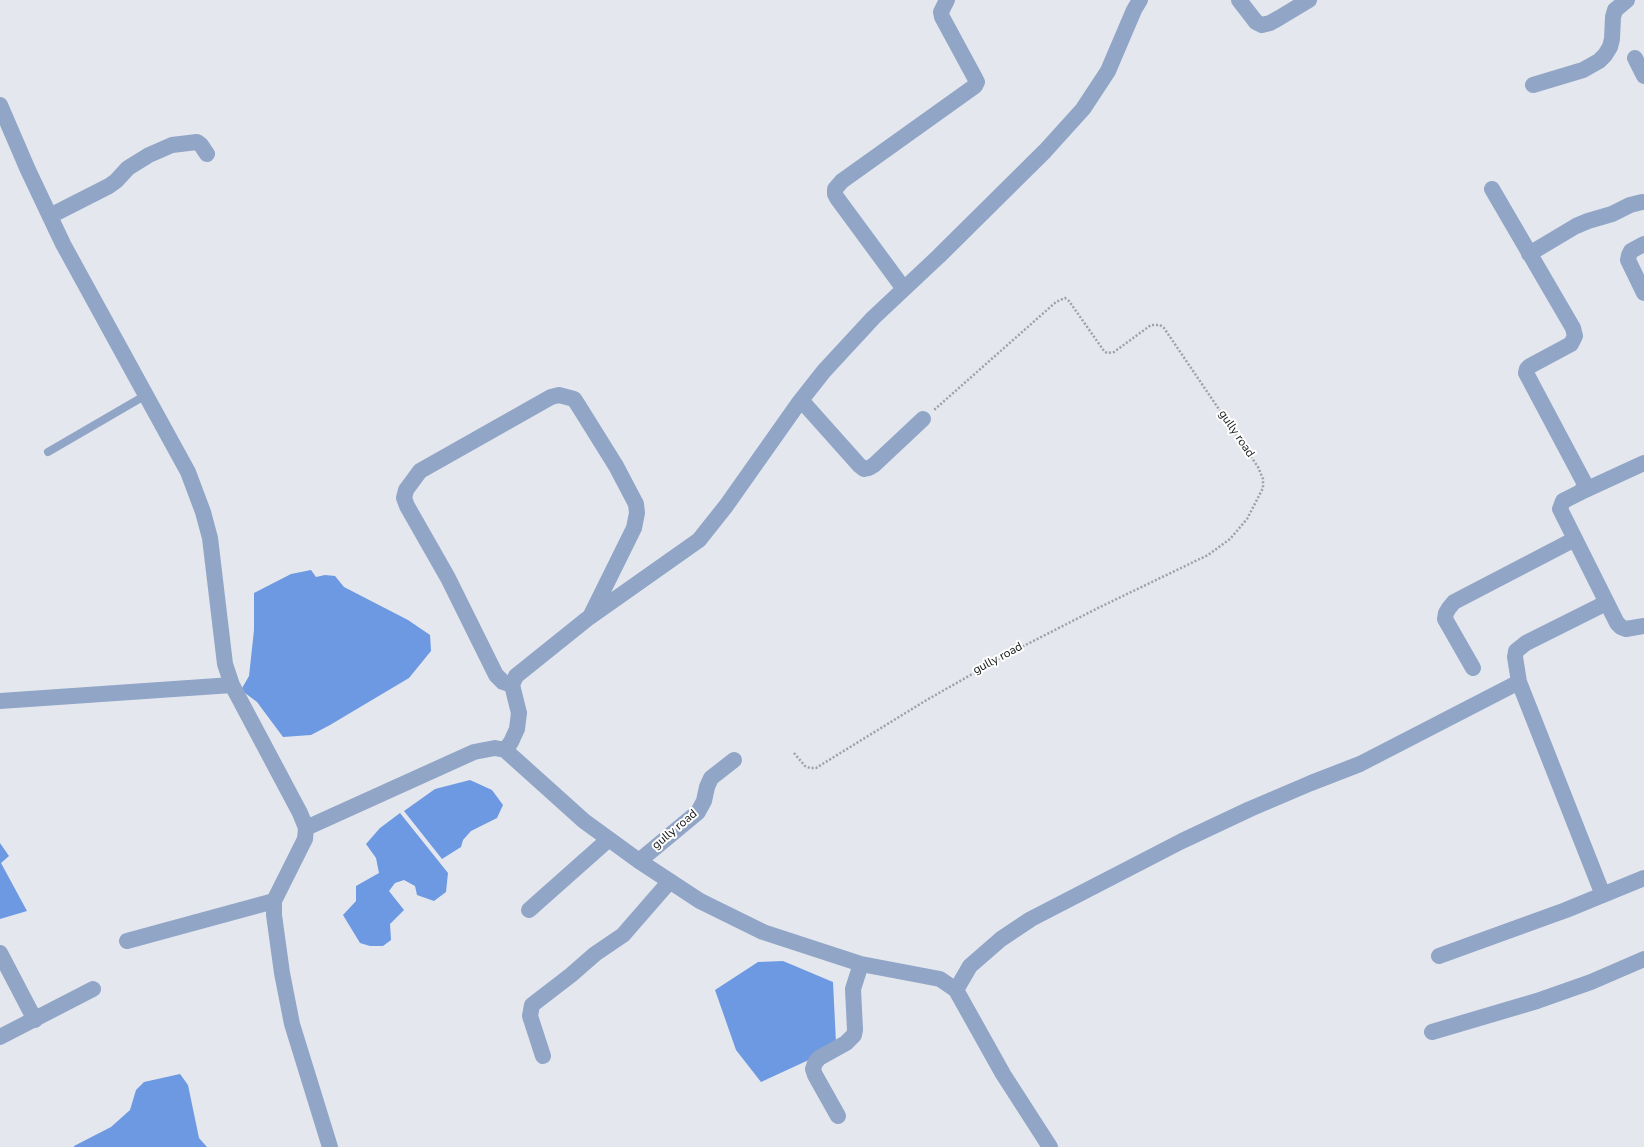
<!DOCTYPE html>
<html>
<head>
<meta charset="utf-8">
<style>
  body { margin:0 }
  canvas { display:block; background:#e4e7ee }
</style>
</head>
<body>
<canvas width="1644" height="1147"></canvas>
<script>
const c = document.querySelector('canvas').getContext('2d');
c.lineJoin = 'round';
function fill(path, color) { c.fillStyle = color; c.fill(path, 'evenodd'); }
const toPath = rows => new Path2D(rows.map(r => 'M' + r).join(''));
function stroke(path, color, width, dash) { c.strokeStyle = color; c.lineWidth = width; c.lineCap = dash ? 'butt' : 'round'; c.setLineDash(dash || []); c.stroke(path); }
function label(font, color, halo, rows, align = 'center') {
  c.font = font + ' "Nunito Sans",sans-serif'; c.lineWidth = 4; c.setLineDash([]); c.textBaseline = 'middle'; c.strokeStyle = halo; c.fillStyle = color; for (const [text, x, y, turn = 0] of rows) {
    c.save(); c.translate(x, y); c.rotate((+turn || 0) * Math.PI / 180); c.textAlign = isNaN(turn) ? turn : align; if (halo) c.strokeText(text, 0, 0); c.fillText(text, 0, 0); c.restore();
  }
}
const water = toPath([
  [311,570,316,577,325,575,335,576,344,587,408,620,430,635,431,651,409,678,330,725,311,735,283,737,257,702,241,690,249,676,254,630,254,593,291,574],
  [470,780,492,790,503,805,497,818,471,831,463,840,461,847,442,859,404,811,435,789],
  [400,813,448,873,446,892,434,901,417,895,415,886,404,880,395,883,389,891,404,910,390,924,391,940,383,946,370,946,360,943,343,915,356,901,356,886,379,873,376,858,366,844,380,828],
  [0,843,9,856,1,863,27,911,0,919],
  [783,961,833,982,836,1043,826,1052,761,1082,736,1050,715,990,758,962],
  [180,1074,188,1085,199,1138,207,1147,74,1147,74,1146,111,1127,130,1110,136,1090,144,1082]
]);
const path = toPath([
  [794,753,805,766,810,768,816,768,925,701,1002,657,1098,608,1208,555,1230,539,1247,519,1263,488,1263,479,1258,467,1164,328,1160,325,1151,325,1114,352,1107,353,1104,351,1069,301,1065,298,1056,302,934,410]
]);
const lane = toPath([
  [48,452,146,395]
]);
const street = toPath([
  [1239,0,1256,22,1262,25,1270,23,1279,18,1309,0],
  [1635,58,1644,76],
  [1533,85,1583,70,1599,61,1605,55,1610,47,1612,39,1613,17,1615,10,1627,0],
  [0,105,28,170,63,244,188,472,203,512,210,538,225,664,232,685,300,813,306,828,305,839,274,901,274,915,282,973,292,1024,330,1147],
  [1492,189,1573,328,1575,336,1571,344,1530,366,1527,369,1526,373,1585,484,1581,492,1563,501,1560,509,1617,623,1621,627,1626,629,1644,626],
  [50,216,109,186,116,181,128,168,149,155,172,145,197,142,201,145,207,154],
  [1644,244,1631,251,1629,255,1628,260,1644,293],
  [1529,254,1576,226,1588,221,1612,214,1630,205,1642,202],
  [904,289,837,198,835,194,835,189,842,181,975,86,977,82,975,78,942,17,941,12,947,0],
  [801,400,859,465,864,469,869,468,874,465,923,419],
  [1581,492,1644,463],
  [1473,668,1445,619,1446,613,1449,608,1454,602,1575,539],
  [512,685,503,682,496,675,448,578,407,506,404,498,406,490,420,471,551,397,559,395,574,399,578,405,616,466,636,504,637,513,634,528,591,615],
  [0,701,232,685],
  [505,750,511,742,517,729,519,713,512,685,516,676,587,619,699,540,726,506,798,404,824,371,873,318,939,256,1045,151,1083,109,1108,71,1134,10,1140,0],
  [306,828,474,752,495,748,505,750,584,821,639,861,700,901,763,932,861,964,940,979,956,990,1003,1074,1050,1147],
  [639,861,698,812,704,801,707,787,711,778,734,760],
  [1603,895,1519,682,1515,657,1516,651,1526,643,1606,603],
  [529,910,609,839],
  [127,941,274,901],
  [0,953,35,1020],
  [1439,956,1566,910,1644,878],
  [956,990,970,966,1001,939,1031,919,1182,841,1250,809,1311,783,1360,764,1519,682],
  [1432,1032,1537,1001,1591,982,1644,959],
  [0,1037,93,989],
  [543,1056,530,1016,532,1005,571,975,595,954,623,935,670,881],
  [838,1116,815,1075,813,1069,815,1063,819,1058,846,1043,854,1035,855,1030,853,989,861,964]
]);
const streetNames = [
  ["gully road",1236,434,56],
  ["gully road",998,659,-28],
  ["gully road",675,830,-40]
];
fill(water, '#6d99e2');
stroke(path, '#9ea1a6', 2.5, [2, 2]);
stroke(lane, '#91a5c7', 8);
stroke(street, '#91a5c7', 16);
label('12px', '#141618', '#fff', streetNames);
</script>
</body>
</html>
